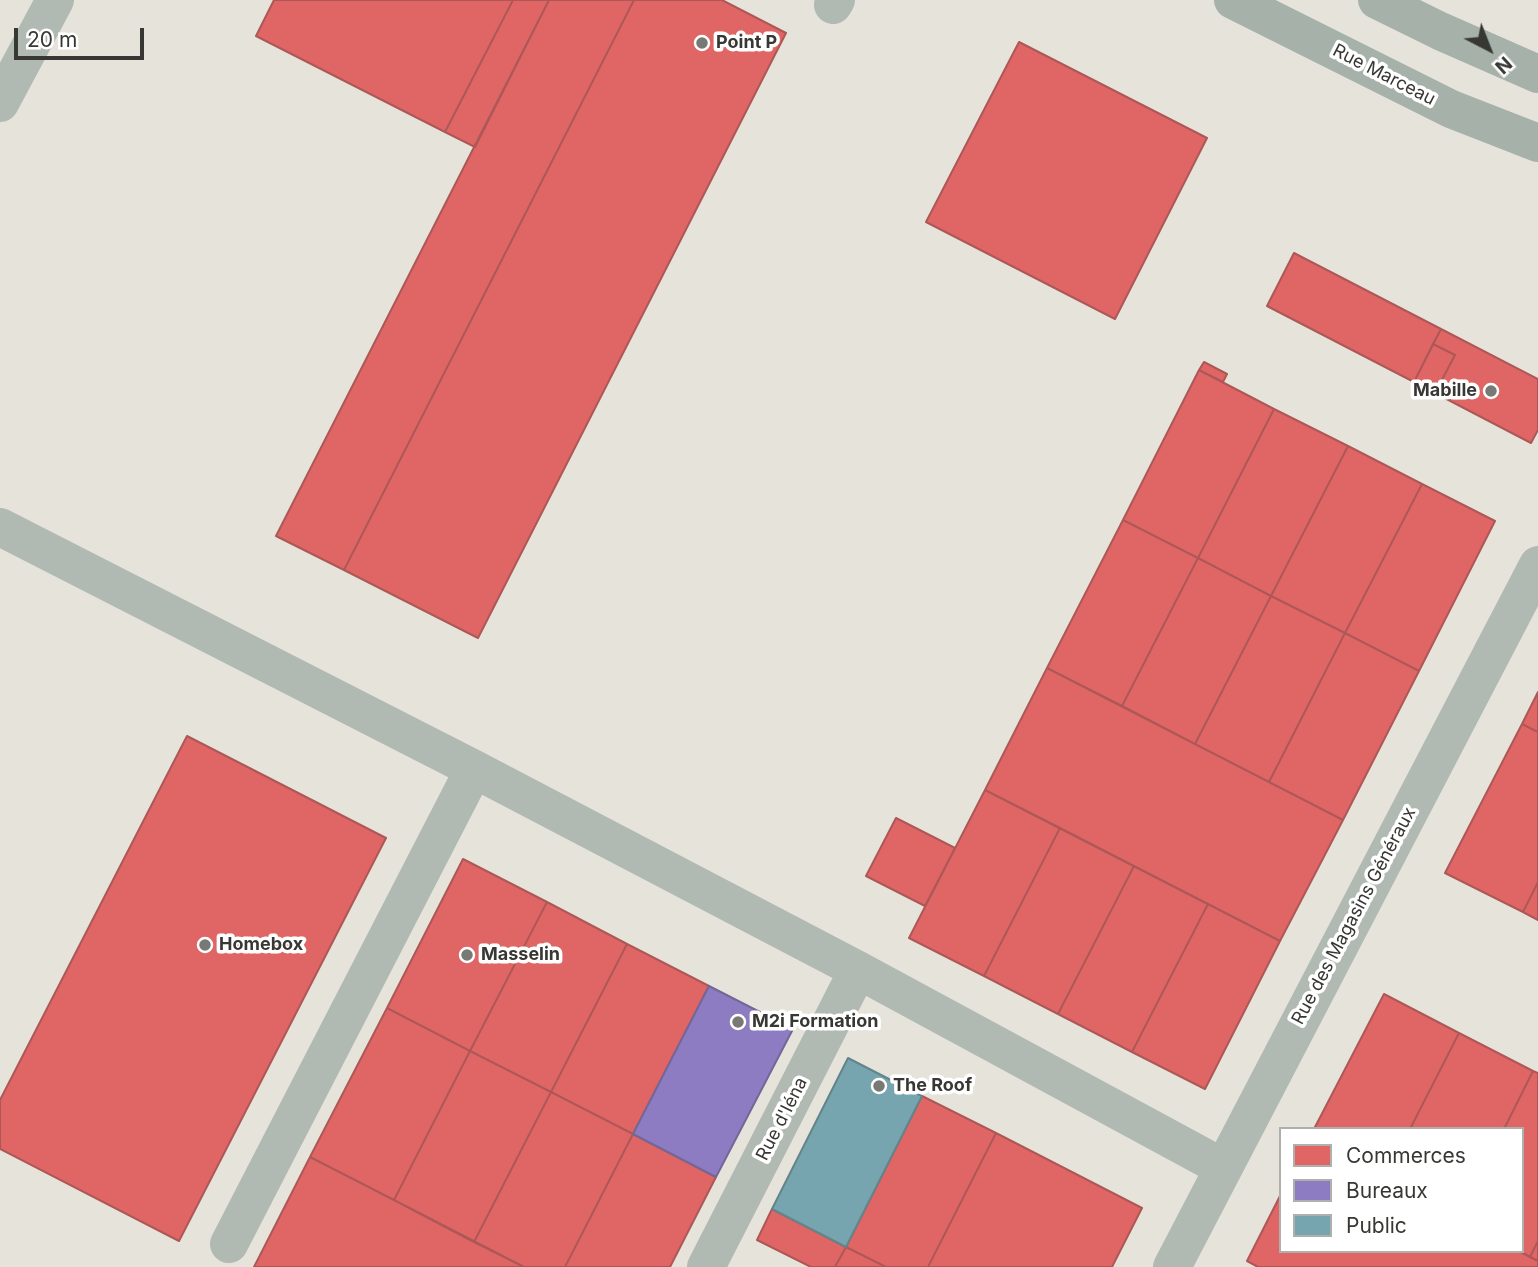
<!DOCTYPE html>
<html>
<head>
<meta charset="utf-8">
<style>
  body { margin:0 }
  #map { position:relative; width:1538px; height:1267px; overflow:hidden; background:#f2f2ee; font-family:Inter,sans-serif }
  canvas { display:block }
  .legend { position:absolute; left:1279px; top:1127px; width:245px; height:126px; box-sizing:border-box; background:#fff; border:2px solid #afafae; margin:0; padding:9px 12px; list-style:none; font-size:21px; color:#373734 }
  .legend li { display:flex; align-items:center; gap:14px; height:35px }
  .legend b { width:35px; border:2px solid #afafae }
  .north { position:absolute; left:1454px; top:14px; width:70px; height:70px; -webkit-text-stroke:5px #fff; paint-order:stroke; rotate:138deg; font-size:19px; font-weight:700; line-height:28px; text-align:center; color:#373734 }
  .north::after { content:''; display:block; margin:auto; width:24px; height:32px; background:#373734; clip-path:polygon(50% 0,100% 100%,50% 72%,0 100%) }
  .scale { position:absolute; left:14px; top:28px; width:130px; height:32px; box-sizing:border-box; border:4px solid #373734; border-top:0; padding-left:9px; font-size:21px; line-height:24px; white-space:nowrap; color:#373734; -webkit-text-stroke:5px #fff; paint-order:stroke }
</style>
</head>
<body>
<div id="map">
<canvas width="1538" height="1267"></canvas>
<ul class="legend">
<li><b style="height:19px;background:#e06666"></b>Commerces</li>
<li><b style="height:19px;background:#8e7cc3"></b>Bureaux</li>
<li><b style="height:19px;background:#76a5af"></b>Public</li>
</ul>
<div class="north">N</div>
<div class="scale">20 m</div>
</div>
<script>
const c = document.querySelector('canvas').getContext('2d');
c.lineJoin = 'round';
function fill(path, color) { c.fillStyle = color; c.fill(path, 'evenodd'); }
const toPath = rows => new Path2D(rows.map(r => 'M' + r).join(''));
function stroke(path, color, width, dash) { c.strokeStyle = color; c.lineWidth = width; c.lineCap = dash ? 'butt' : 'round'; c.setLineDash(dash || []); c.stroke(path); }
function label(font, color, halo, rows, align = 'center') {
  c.font = font + ' Inter,sans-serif'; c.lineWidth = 7; c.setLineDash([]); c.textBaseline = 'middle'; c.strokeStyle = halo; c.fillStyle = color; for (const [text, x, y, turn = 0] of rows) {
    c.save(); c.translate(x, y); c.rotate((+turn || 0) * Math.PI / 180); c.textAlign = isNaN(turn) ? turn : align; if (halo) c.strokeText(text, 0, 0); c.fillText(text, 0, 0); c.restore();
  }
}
const built = toPath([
  [0,0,1538,0,1538,1267,0,1267],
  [1281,1129,1522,1129,1522,1251,1281,1251]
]);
const shops = toPath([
  [274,0,513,0,445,132,256,36,274,0],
  [513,0,549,0,475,147,445,132,513,0],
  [549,0,634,0,344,570,276,536,549,0],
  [634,0,722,0,786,33,478,638,344,570,634,0],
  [1019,42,1207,138,1115,319,926,222,1019,42],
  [1294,253,1441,329,1414,382,1267,306,1294,253],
  [1441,329,1538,379,1538,430,1531,443,1435,393,1455,355,1433,344,1441,329],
  [1433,344,1455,355,1435,393,1414,382,1433,344],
  [1204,362,1227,374,1223,382,1199,370,1204,362],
  [1199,370,1274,409,1198,558,1123,520,1199,370],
  [1274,409,1348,446,1271,596,1198,558,1274,409],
  [1348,446,1422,484,1345,633,1271,596,1348,446],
  [1422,484,1495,521,1419,671,1345,633,1422,484],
  [1123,520,1198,558,1122,706,1047,668,1123,520],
  [1198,558,1271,596,1195,744,1122,706,1198,558],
  [1271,596,1345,633,1269,782,1195,744,1271,596],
  [1345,633,1419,671,1343,820,1269,782,1345,633],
  [1047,668,1343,820,1280,941,985,790,1047,668],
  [1538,692,1538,732,1522,724,1538,692],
  [1522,724,1538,732,1538,882,1523,912,1445,873,1522,724],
  [187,736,386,838,179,1241,0,1149,0,1100,187,736],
  [985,790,1060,828,984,976,909,938,985,790],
  [896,818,955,848,925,906,866,876,896,818],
  [1060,828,1134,866,1058,1014,984,976,1060,828],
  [463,859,547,902,470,1051,387,1008,463,859],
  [1134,866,1208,904,1132,1052,1058,1014,1134,866],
  [1538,882,1538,920,1523,912,1538,882],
  [547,902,627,944,551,1092,470,1051,547,902],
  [1208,904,1280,941,1205,1089,1132,1052,1208,904],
  [627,944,709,986,633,1134,551,1092,627,944],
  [1384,994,1459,1033,1410,1129,1314,1129,1384,994],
  [387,1008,470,1051,394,1200,310,1157,387,1008],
  [1459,1033,1533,1071,1504,1129,1410,1129,1459,1033],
  [470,1051,551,1092,474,1242,394,1200,470,1051],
  [1533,1071,1538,1073,1538,1241,1530,1257,1519,1251,1522,1251,1522,1129,1504,1129,1533,1071],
  [551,1092,633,1134,565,1267,524,1267,474,1242,551,1092],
  [922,1096,996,1133,928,1267,886,1267,846,1247,922,1096],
  [996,1133,1142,1208,1112,1267,928,1267,996,1133],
  [633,1134,716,1177,670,1267,565,1267,633,1134],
  [310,1157,394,1200,524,1267,254,1267,310,1157],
  [1281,1194,1281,1251,1519,1251,1538,1261,1538,1267,1258,1267,1247,1261,1281,1194],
  [772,1209,846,1247,835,1267,811,1267,757,1240,772,1209],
  [1538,1241,1538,1261,1530,1257,1538,1241],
  [846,1247,886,1267,835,1267,846,1247]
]);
const offices = toPath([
  [709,986,793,1029,716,1177,633,1134,709,986]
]);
const public = toPath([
  [848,1058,922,1096,846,1247,772,1209,848,1058]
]);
const minor = toPath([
  [833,5,836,0],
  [0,103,55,0],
  [0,527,474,769,858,970,1222,1167],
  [229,1244,474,769],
  [706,1267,858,970],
  [1172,1267,1538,565]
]);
const major = toPath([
  [1233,0,1451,109,1538,143],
  [1377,0,1440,31,1538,74]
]);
const markers = [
  [702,43,7,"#787875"],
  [1491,391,7,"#787875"],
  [205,945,7,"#787875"],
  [467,955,7,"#787875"],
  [738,1022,7,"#787875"],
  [879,1086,7,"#787875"]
];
const poiNames = [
  ["Point P",716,43],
  ["Mabille",1477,391,"right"],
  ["Homebox",219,945],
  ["Masselin",481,955],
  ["M2i Formation",752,1022],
  ["The Roof",893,1086]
];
const streetNames = [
  ["Rue Marceau",1384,75,27],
  ["Rue des Magasins Généraux",1354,916,-62],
  ["Rue d'Iéna",782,1119,-63]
];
fill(built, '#e5e3da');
fill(shops, '#e06666');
stroke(shops, '#ad5857', 2);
fill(offices, '#8e7cc3');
stroke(offices, '#746798', 2);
fill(public, '#76a5af');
stroke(public, '#63848a', 2);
stroke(minor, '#b1b9b3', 38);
stroke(major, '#a6b1aa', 38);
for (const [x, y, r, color] of markers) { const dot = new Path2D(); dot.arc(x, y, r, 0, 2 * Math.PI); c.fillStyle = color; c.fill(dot); stroke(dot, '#fff', 2.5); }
label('bold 18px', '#373734', '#fff', poiNames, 'left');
label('18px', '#373734', '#fff', streetNames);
</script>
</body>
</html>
